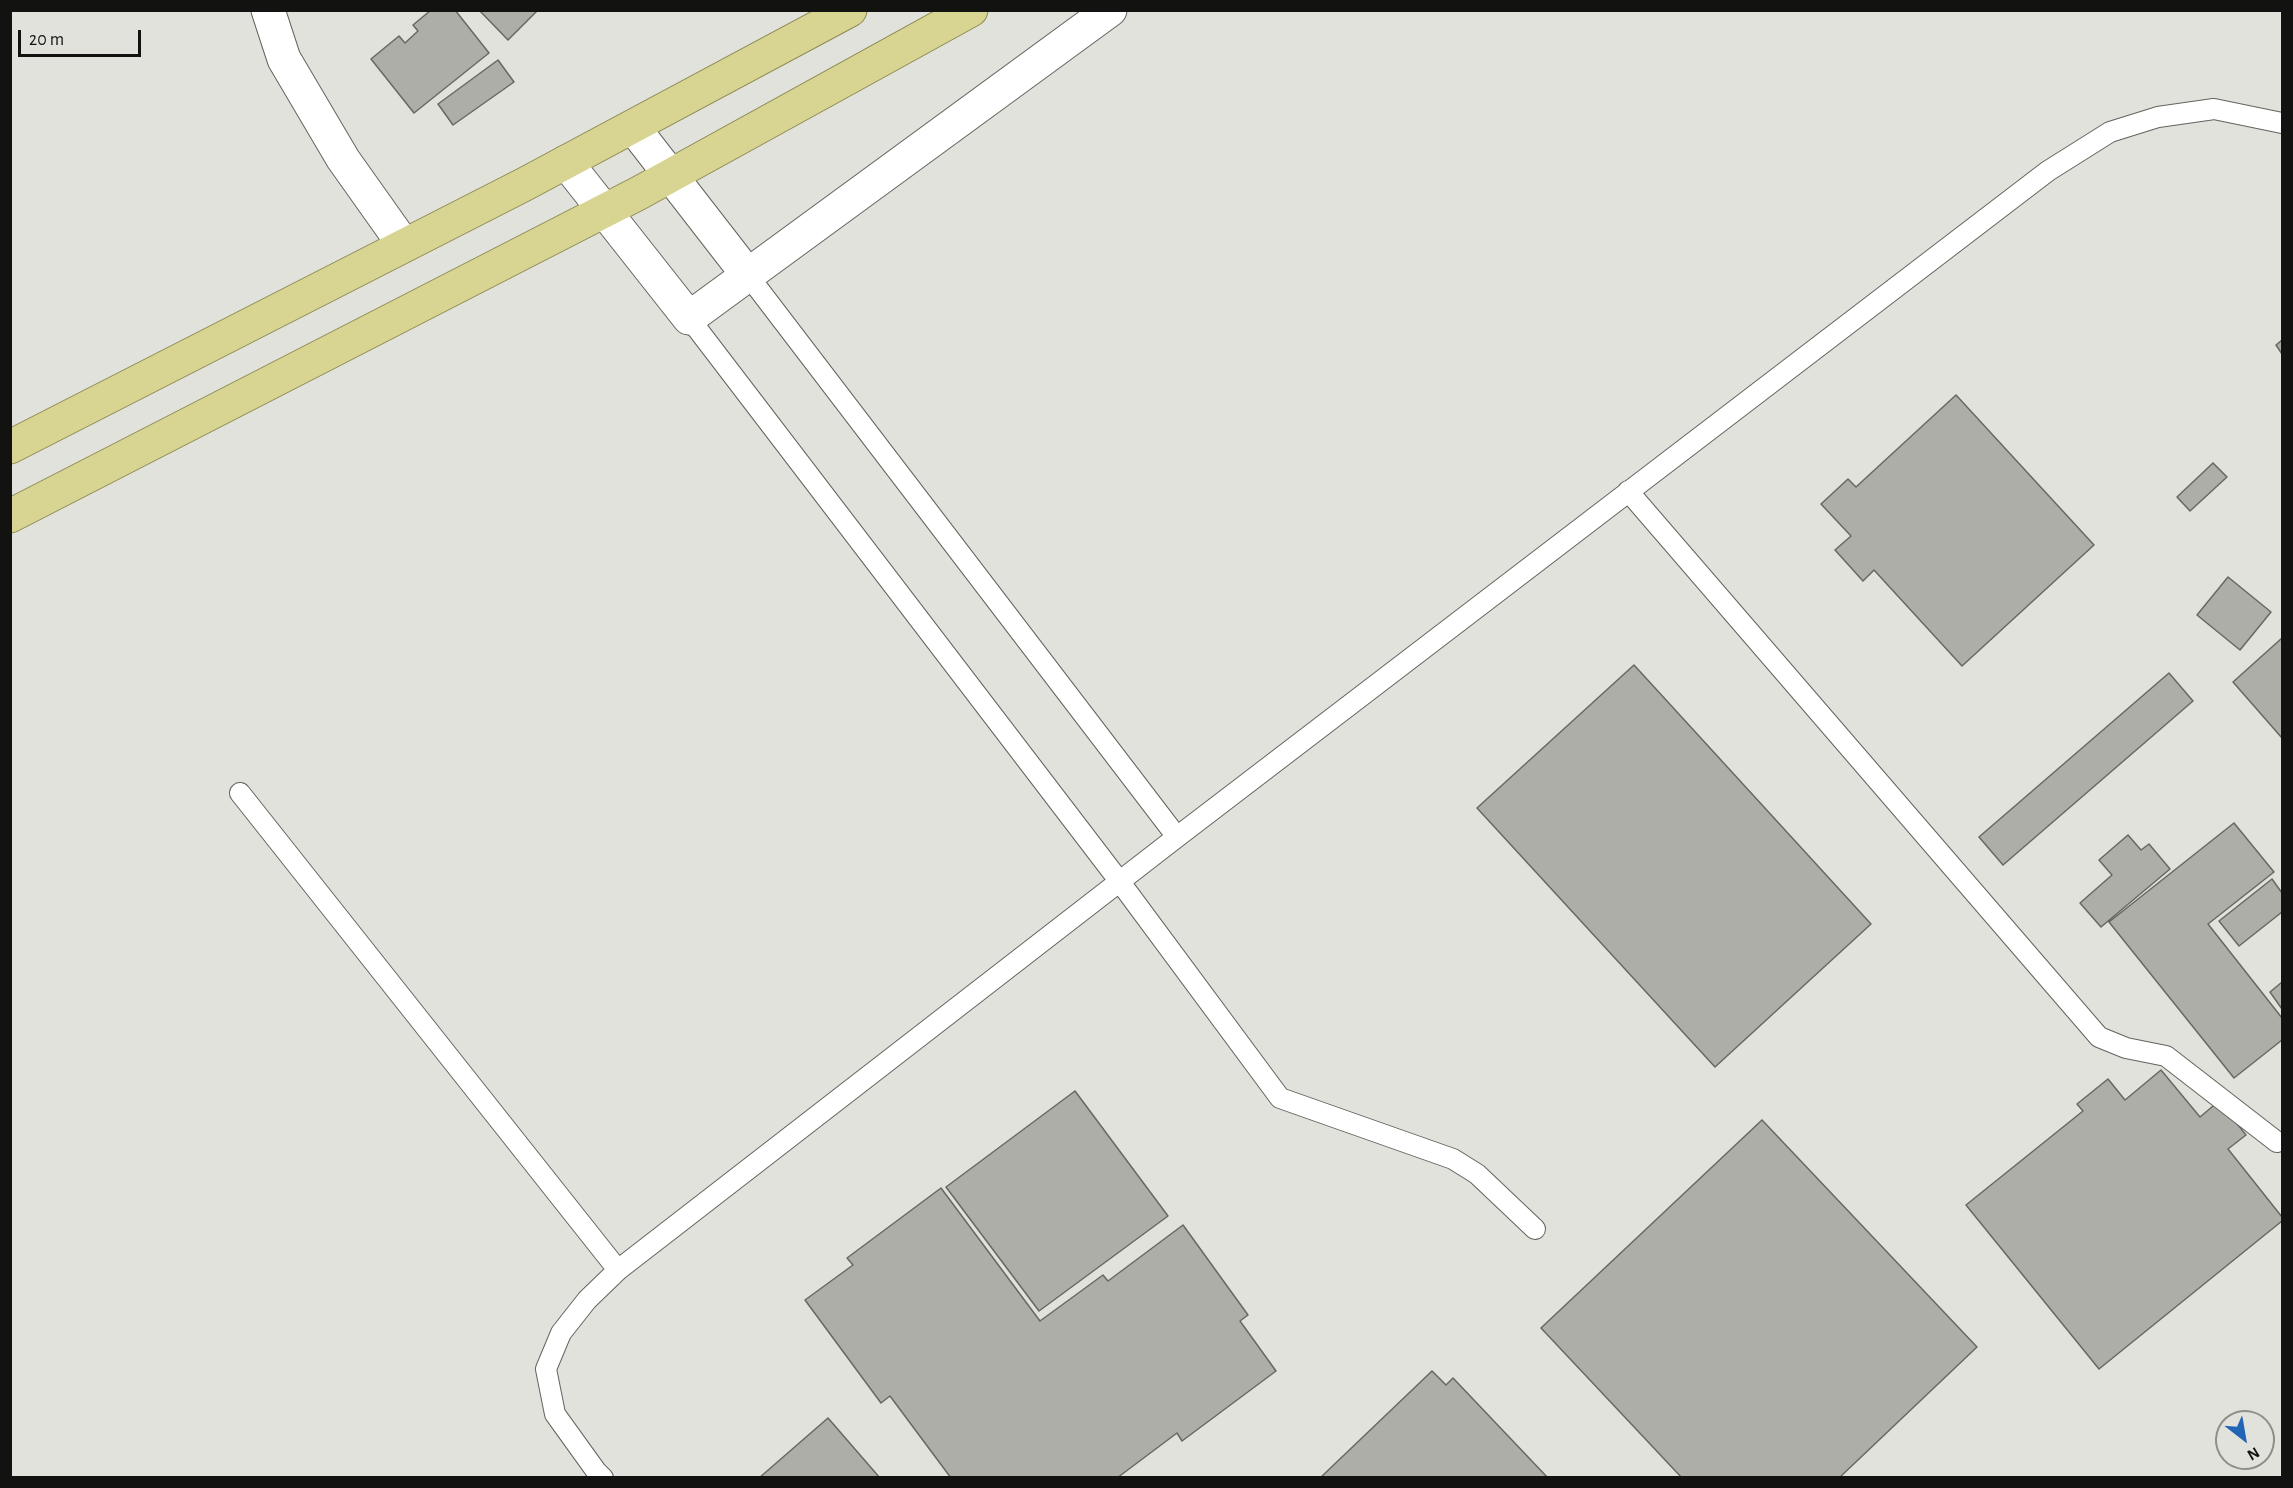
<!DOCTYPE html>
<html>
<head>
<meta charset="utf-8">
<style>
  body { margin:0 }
  #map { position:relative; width:2293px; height:1488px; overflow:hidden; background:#e2e2dc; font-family:"Alegreya Sans",sans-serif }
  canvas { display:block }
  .frame { position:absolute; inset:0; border:12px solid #121210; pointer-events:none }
  .north { position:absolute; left:2215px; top:1410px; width:60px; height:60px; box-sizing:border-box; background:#e2e2dc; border:2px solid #8f8f8a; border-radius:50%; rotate:149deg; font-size:16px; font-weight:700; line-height:24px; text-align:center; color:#121210 }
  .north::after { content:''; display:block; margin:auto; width:21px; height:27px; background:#2264b5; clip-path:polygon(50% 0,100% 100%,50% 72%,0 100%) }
  .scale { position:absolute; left:18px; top:30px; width:123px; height:27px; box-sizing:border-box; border:3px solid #121210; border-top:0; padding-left:8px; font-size:18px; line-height:21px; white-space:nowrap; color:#121210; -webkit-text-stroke:4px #e2e2dc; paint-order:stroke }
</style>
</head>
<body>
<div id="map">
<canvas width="2293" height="1488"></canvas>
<div class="frame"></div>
<div class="north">N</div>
<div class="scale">20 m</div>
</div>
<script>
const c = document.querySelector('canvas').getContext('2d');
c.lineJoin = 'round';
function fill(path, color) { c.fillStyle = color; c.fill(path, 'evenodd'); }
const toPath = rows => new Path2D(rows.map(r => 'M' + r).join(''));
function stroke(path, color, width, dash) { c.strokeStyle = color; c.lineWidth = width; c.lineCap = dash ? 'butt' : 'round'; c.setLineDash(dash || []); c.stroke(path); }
const building = toPath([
  [431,10,455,10,489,53,414,113,371,59,399,36,405,43,418,31,413,25,431,10],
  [479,10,538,10,508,40,479,10],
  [498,60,514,82,453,125,438,104,498,60],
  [2282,340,2282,354,2276,345,2282,340],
  [1956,395,2094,545,1962,666,1874,570,1863,581,1835,550,1851,536,1821,504,1848,479,1856,487,1956,395],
  [2213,463,2227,477,2190,511,2177,497,2213,463],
  [2228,577,2271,612,2240,650,2197,615,2228,577],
  [2282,638,2282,738,2233,682,2282,638],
  [1634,665,1871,924,1715,1067,1477,808,1634,665],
  [2169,673,2193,701,2003,865,1979,837,2169,673],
  [2234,823,2274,872,2208,924,2282,1018,2282,1040,2234,1078,2109,922,2234,823],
  [2128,835,2141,850,2149,844,2170,869,2101,927,2080,903,2112,875,2099,860,2128,835],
  [2272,879,2282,893,2282,912,2239,946,2219,921,2272,879],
  [2282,982,2282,1009,2270,992,2282,982],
  [2161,1070,2200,1117,2219,1101,2246,1135,2228,1149,2282,1217,2282,1221,2099,1369,1966,1205,2083,1111,2077,1104,2108,1079,2125,1100,2161,1070],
  [1075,1091,1168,1216,1039,1311,946,1187,1075,1091],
  [1762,1120,1977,1347,1839,1478,1682,1478,1541,1328,1762,1120],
  [941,1188,1040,1321,1103,1275,1108,1281,1183,1225,1248,1315,1240,1321,1276,1371,1182,1441,1177,1433,1117,1478,951,1478,890,1396,881,1403,805,1300,853,1265,847,1258,941,1188],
  [1432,1371,1446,1385,1453,1378,1548,1478,1320,1478,1432,1371],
  [828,1418,880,1478,759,1478,828,1418]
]);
const service = toPath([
  [747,274,1177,837],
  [689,318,1120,882,1280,1098,1453,1159,1477,1174,1535,1229],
  [1628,491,2099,1037,2126,1048,2166,1056,2277,1142],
  [240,793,618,1270],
  [603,1478,596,1471,555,1414,546,1369,561,1333,587,1300,618,1270,1177,837,2048,171,2110,132,2158,117,2214,109,2282,123]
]);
const minor = toPath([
  [268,10,284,59,343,159,404,245],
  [633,127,747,274],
  [566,162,689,318,1110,10]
]);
const trunk = toPath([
  [10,447,525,184,850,10],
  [10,516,639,193,971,10]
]);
fill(building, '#aeaea9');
stroke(building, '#686863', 1.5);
stroke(service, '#64635e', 22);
stroke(minor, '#64635e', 35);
stroke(trunk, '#8c8a53', 35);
stroke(service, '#fff', 20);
stroke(minor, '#fff', 33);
stroke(trunk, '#d8d492', 33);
</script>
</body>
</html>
